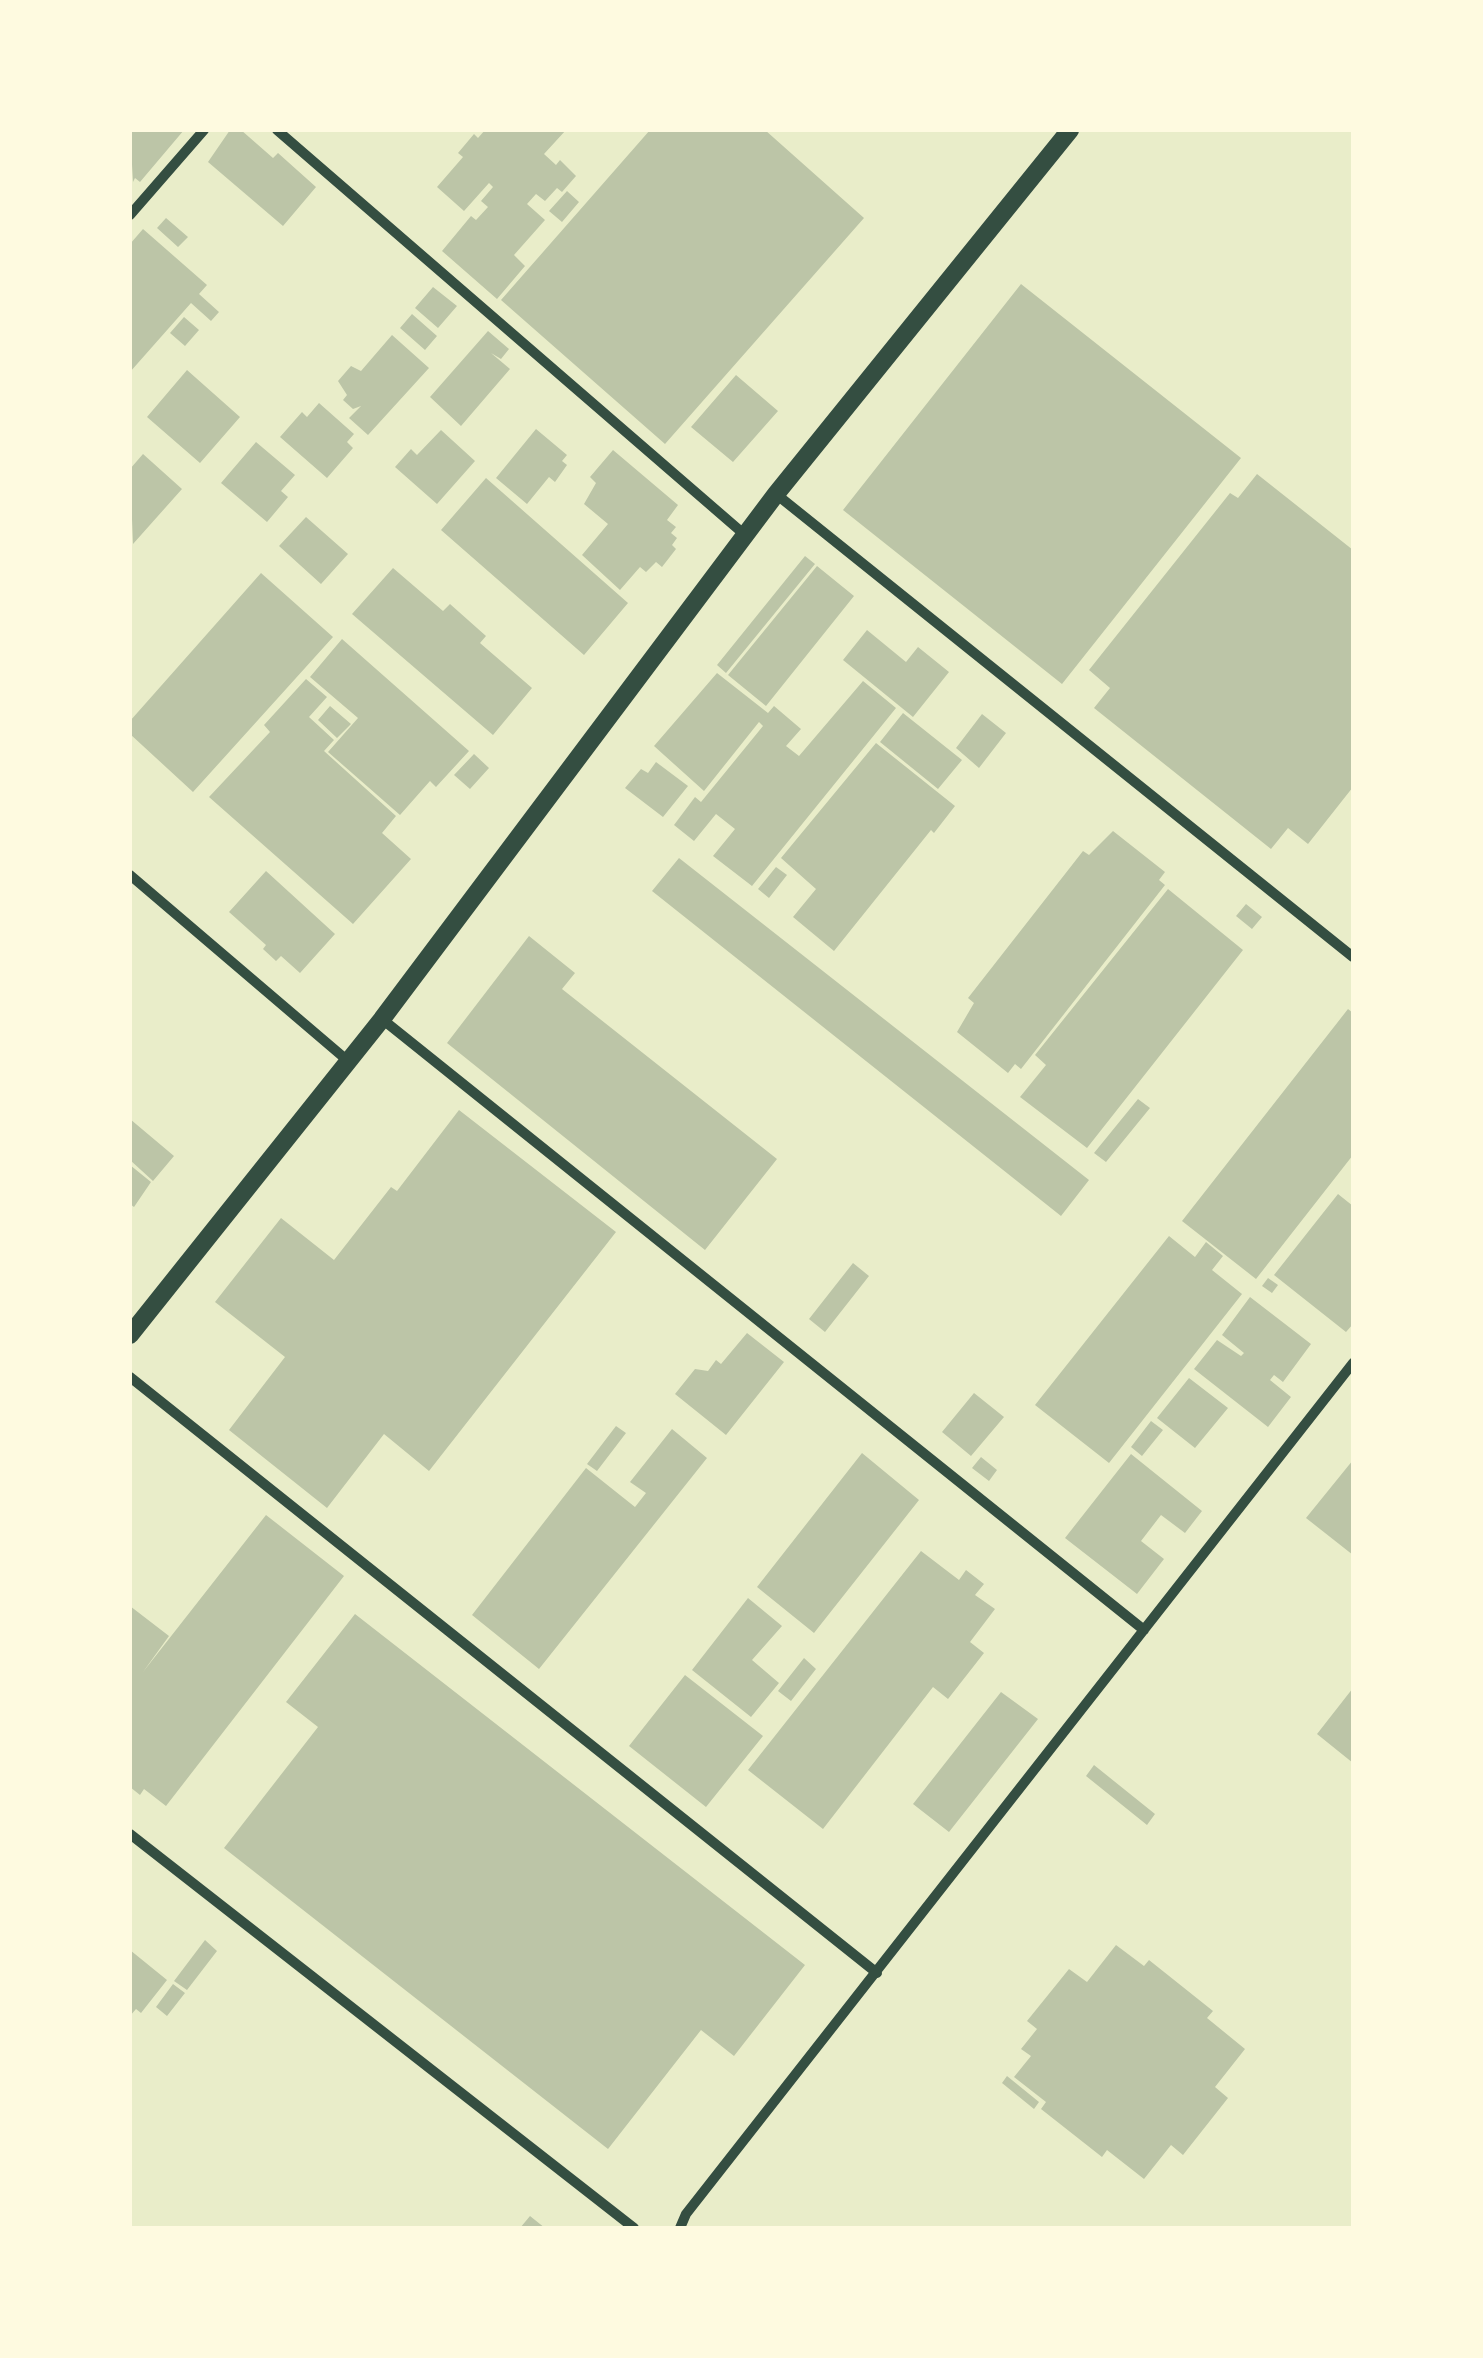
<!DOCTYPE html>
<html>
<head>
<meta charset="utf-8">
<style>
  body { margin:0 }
  #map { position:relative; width:1483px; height:2358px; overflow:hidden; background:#e9edc9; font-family:"Titillium Web",sans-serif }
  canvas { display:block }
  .frame { position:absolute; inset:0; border:132px solid #fefae0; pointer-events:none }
</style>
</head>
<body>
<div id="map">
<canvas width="1483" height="2358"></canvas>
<div class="frame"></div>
</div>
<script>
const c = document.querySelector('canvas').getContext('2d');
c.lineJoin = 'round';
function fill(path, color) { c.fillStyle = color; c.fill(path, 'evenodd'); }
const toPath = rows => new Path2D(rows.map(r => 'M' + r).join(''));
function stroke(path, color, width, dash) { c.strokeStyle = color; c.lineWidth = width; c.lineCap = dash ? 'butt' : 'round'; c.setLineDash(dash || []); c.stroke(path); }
const building = toPath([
  [130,130,184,130,140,182,135,178,133,182],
  [230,130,241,130,273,158,278,153,316,187,283,226,208,162],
  [485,130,566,130,544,154,556,165,560,160,576,176,562,192,557,188,545,201,536,194,527,204,545,220,514,255,525,266,497,299,442,251,471,216,476,220,488,207,481,201,493,187,489,183,464,211,437,187,463,157,458,153,474,134,478,138],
  [650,130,765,130,864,218,665,444,501,300],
  [567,191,579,202,562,222,549,211],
  [166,218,188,237,178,247,157,228],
  [143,229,207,285,199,294,219,312,211,321,191,303,130,372,130,244],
  [1021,284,1241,458,1062,684,843,510],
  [433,287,457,306,438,328,415,308],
  [412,314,437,336,425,350,400,328],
  [184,317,199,330,185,346,170,333],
  [488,331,509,349,501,359,491,353,510,369,461,426,430,397],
  [392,335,429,368,368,435,349,418,361,406,353,409,343,400,347,395,338,381,351,366,361,371],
  [187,370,240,417,200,463,147,417],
  [736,375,778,411,733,462,691,427],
  [319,403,354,434,347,442,353,448,327,478,280,437,302,412,307,417],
  [536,429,567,455,562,461,567,465,555,482,549,477,527,504,496,478],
  [441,430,475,461,437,504,395,467,411,449,417,455],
  [256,442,295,475,281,491,288,497,267,522,221,483],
  [613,450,678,505,667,520,676,527,671,533,677,538,672,545,676,549,662,567,656,562,646,572,640,567,620,590,582,555,608,524,584,504,596,483,590,477],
  [143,454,182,489,133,544,130,469],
  [1257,474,1353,550,1353,787,1308,844,1288,828,1271,849,1094,708,1110,688,1089,670,1230,493,1238,498],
  [486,478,628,603,584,655,441,530],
  [306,517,348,554,321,584,279,546],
  [805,556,815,564,726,673,717,665],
  [817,566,854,596,766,706,728,675],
  [393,568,443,611,450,604,486,636,480,643,532,688,493,735,352,614],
  [261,573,333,637,193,792,130,734,130,721],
  [867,630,906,662,918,647,949,672,913,717,843,660],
  [342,639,469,751,436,787,430,781,400,815,328,752,358,718,310,677],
  [717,673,768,713,774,706,801,729,786,746,799,756,863,681,896,708,752,886,713,856,735,829,716,814,694,841,674,825,695,797,701,802,763,726,759,722,704,791,654,746],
  [306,679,327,697,309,717,334,740,324,751,396,816,382,833,411,859,353,924,209,797,270,732,264,725],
  [330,706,351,724,337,738,318,720],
  [903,713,962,760,938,789,880,742],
  [982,714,1006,733,979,768,956,748],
  [876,743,955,806,934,833,931,830,834,951,793,917,816,889,781,858],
  [474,754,489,768,470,789,454,775],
  [656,762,688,786,663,817,625,788,641,769,648,773],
  [1113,831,1165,872,1159,880,1165,885,1021,1069,1015,1064,1008,1073,957,1032,974,1003,968,998,1083,851,1089,855],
  [679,858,1089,1180,1061,1216,652,891],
  [776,867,787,875,769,898,758,889],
  [266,871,335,934,300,973,281,956,276,961,263,949,266,945,229,912],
  [1168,889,1243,950,1087,1148,1020,1097,1046,1065,1035,1055],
  [1246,904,1262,917,1252,929,1236,916],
  [529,936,575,973,562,989,777,1159,705,1250,447,1043],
  [1348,1009,1353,1013,1353,1155,1256,1279,1182,1221],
  [1138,1099,1150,1108,1106,1162,1094,1153],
  [459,1110,616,1232,429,1471,384,1434,327,1508,229,1430,285,1357,215,1302,281,1218,334,1260,391,1187,397,1191],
  [130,1119,174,1156,153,1181,130,1160],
  [130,1165,151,1182,134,1207,130,1204],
  [1338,1194,1353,1206,1353,1324,1346,1332,1274,1275],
  [1169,1236,1195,1257,1206,1242,1223,1256,1212,1270,1242,1294,1109,1463,1035,1405],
  [853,1263,869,1276,825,1332,809,1319],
  [1268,1278,1278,1285,1272,1293,1262,1286],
  [1250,1297,1311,1344,1283,1382,1274,1375,1270,1380,1291,1397,1268,1427,1194,1369,1217,1340,1241,1356,1244,1353,1222,1335],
  [747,1333,784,1362,726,1435,675,1394,695,1369,708,1371,716,1360,721,1364],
  [1189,1378,1228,1408,1195,1448,1157,1418],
  [974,1393,1004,1417,971,1456,942,1432],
  [1151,1421,1163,1430,1142,1456,1131,1447],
  [616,1426,626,1433,597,1471,587,1464],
  [672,1429,707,1458,539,1669,472,1615,586,1468,635,1507,646,1493,630,1482],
  [862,1453,919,1500,814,1633,757,1587],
  [1131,1454,1202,1511,1185,1533,1161,1515,1141,1541,1164,1559,1137,1594,1065,1538],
  [981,1457,997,1470,989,1481,972,1468],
  [1353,1460,1353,1555,1306,1518],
  [266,1515,344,1576,166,1806,144,1789,140,1795,130,1787,130,1606,169,1636,143,1672],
  [921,1551,959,1580,966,1570,984,1584,975,1595,995,1609,970,1642,984,1653,948,1699,933,1687,823,1829,748,1770],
  [748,1598,782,1626,752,1660,779,1683,751,1717,692,1670],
  [355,1614,805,1965,734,2056,701,2030,608,2149,224,1848,318,1727,286,1702],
  [804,1658,816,1669,791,1701,778,1691],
  [685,1675,763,1736,706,1807,629,1746],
  [1353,1688,1353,1763,1317,1734],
  [1001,1692,1038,1719,949,1832,913,1804],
  [1094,1765,1155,1814,1147,1825,1086,1776],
  [205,1940,217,1951,187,1990,174,1981],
  [1116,1945,1144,1966,1149,1960,1213,2011,1207,2018,1245,2049,1215,2087,1228,2098,1183,2155,1171,2145,1144,2179,1107,2150,1102,2157,1041,2109,1046,2102,1014,2077,1031,2056,1021,2049,1037,2029,1027,2021,1069,1969,1087,1982],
  [130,1950,167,1980,141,2013,136,2009,130,2016],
  [173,1984,185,1993,167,2016,156,2007],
  [1007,2076,1039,2102,1034,2109,1002,2083],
  [530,2216,545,2228,520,2228]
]);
const minor = toPath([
  [277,130,745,535],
  [130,215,204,130],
  [776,494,1353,957],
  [130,875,348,1061],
  [382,1019,1144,1630],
  [130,1377,877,1973],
  [130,1834,634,2228],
  [680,2228,686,2214,1353,1363]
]);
const tertiary = toPath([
  [130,1335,382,1019,776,494,1070,130]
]);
fill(building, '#bcc5a7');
stroke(minor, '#344e41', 10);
stroke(tertiary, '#344e41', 18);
</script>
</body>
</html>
